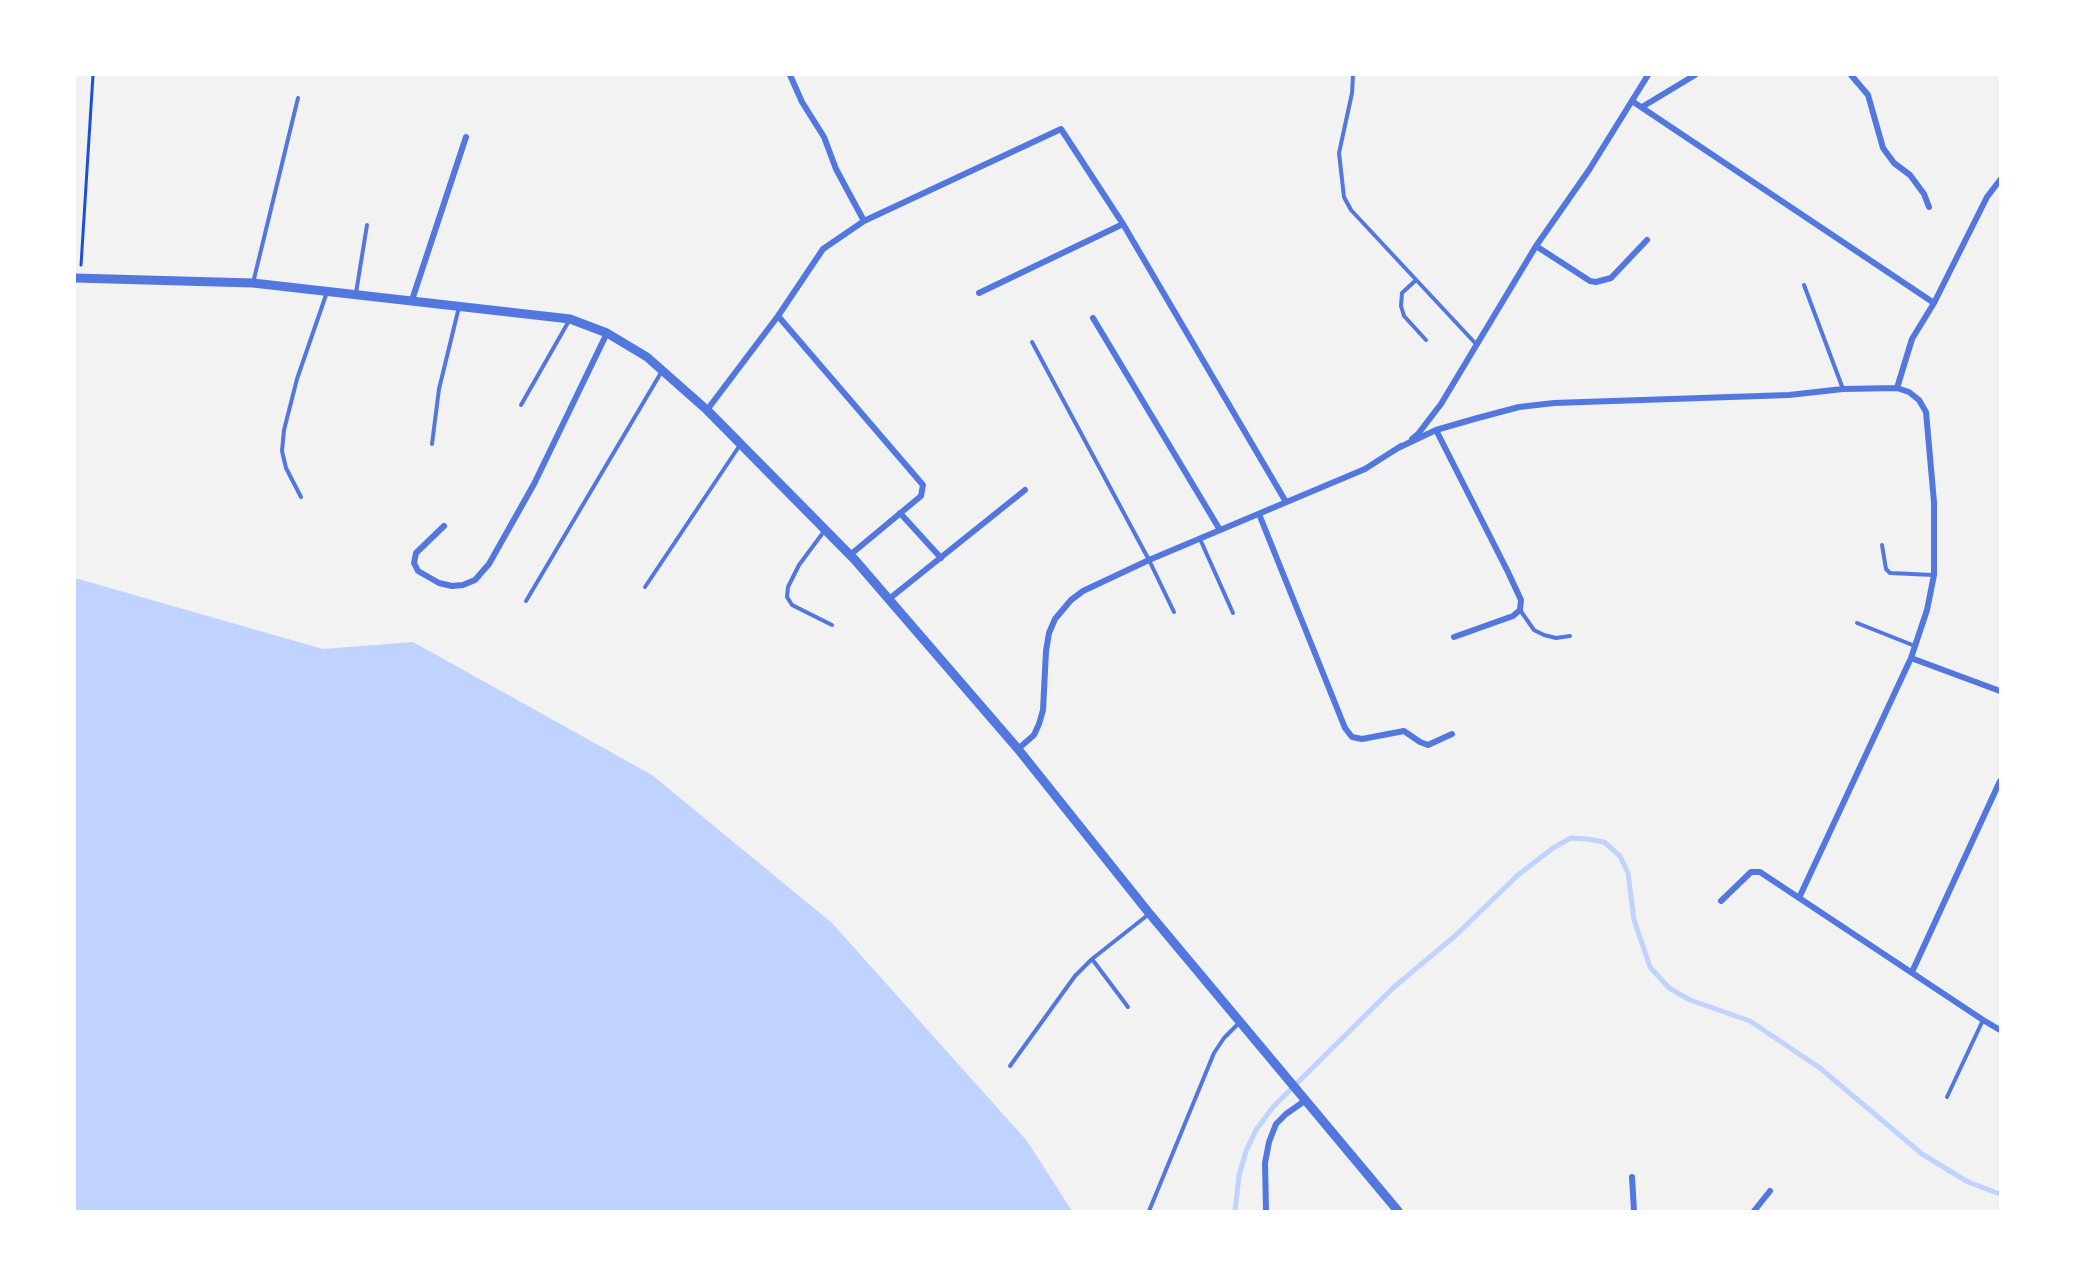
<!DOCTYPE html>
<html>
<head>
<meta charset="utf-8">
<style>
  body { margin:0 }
  #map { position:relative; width:2075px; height:1286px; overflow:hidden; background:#f2f2f2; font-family:"Public Sans",sans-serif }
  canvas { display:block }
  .frame { position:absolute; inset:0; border:76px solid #fff; pointer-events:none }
</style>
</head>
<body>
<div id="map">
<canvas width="2075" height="1286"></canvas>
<div class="frame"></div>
</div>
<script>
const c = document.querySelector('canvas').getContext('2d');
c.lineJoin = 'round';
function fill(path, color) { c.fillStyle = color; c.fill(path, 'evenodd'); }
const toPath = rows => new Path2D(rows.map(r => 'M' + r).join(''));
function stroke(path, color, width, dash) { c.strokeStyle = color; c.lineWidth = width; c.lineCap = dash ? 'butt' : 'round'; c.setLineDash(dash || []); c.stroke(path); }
const water = toPath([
  [75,578,323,649,413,642,652,775,832,923,1027,1141,1072,1211,75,1211]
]);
const stream = toPath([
  [1235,1211,1239,1176,1246,1151,1256,1130,1273,1107,1394,987,1455,936,1518,875,1553,848,1571,838,1587,839,1604,842,1620,856,1628,873,1634,920,1650,967,1669,988,1690,1000,1750,1021,1820,1068,1922,1154,1968,1182,2000,1194]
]);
const path = toPath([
  [81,265,93,75]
]);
const service = toPath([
  [1353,75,1352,93,1339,153,1344,197,1351,210,1476,344],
  [1416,280,1402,293,1401,306,1404,316,1426,340],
  [253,283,298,98],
  [1804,285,1843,389],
  [356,293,367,225],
  [1032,342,1149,560,1174,612],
  [521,405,570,319],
  [432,444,439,389,459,307],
  [301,497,286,468,282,451,284,430,297,379,327,292],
  [825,530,799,565,788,587,787,597,792,605,832,625],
  [1200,539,1233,613],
  [1882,545,1886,569,1890,573,1933,575],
  [645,587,740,445],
  [526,601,662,371],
  [1520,610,1534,630,1544,635,1556,638,1570,636],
  [1857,623,1915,646],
  [1092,959,1128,1007],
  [1010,1066,1075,976,1092,959,1149,914],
  [1947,1097,1983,1020],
  [1149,1211,1214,1053,1224,1038,1240,1022]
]);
const minor = toPath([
  [790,75,802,102,824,137,836,169,864,221],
  [1851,75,1868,95,1883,148,1894,163,1910,175,1924,194,1929,207],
  [1632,101,1934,303],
  [1642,107,1695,75],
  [1536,246,1590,281,1596,282,1611,278,1647,240],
  [979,293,1123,224],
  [412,300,466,137],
  [778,316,923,485,921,496,850,555],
  [1093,318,1220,530],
  [1897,388,1912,339,1934,303,1987,197,2000,180],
  [707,410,778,316,823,249,864,221,1061,129,1123,224,1286,502],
  [1436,430,1508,572,1521,600,1520,610,1513,616,1454,637],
  [1412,439,1418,434,1441,404,1536,246,1589,170,1648,75],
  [1398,448,1436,430,1474,419,1519,407,1554,403,1789,395,1843,389,1897,388,1909,392,1919,400,1926,412,1934,502,1934,575,1927,610,1911,658,1799,898],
  [900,513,941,558],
  [1259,514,1345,728,1352,737,1362,739,1404,731,1420,742,1428,745,1452,734],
  [444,526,416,553,414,563,418,571,439,583,452,586,463,585,475,580,489,564,534,484,607,333],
  [889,599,1025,490],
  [1911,658,2000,691],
  [1018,749,1034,735,1039,724,1043,710,1046,651,1049,633,1055,619,1071,600,1083,591,1149,560,1365,469,1401,446],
  [1721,901,1751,872,1760,872,1983,1020,2000,1030],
  [1912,972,2000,781],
  [1632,1177,1634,1211],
  [1266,1211,1265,1163,1269,1142,1276,1124,1286,1114,1306,1100],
  [1754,1211,1770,1191]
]);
const tertiary = toPath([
  [75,278,253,283,570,319,607,333,647,357,707,410,855,560,1018,749,1149,913,1398,1211]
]);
fill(water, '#bfd3fe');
stroke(stream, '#bfd3fe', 5);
stroke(path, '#1d4ed8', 3);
stroke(service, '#5277de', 4);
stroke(minor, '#5277de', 6);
stroke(tertiary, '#5277de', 9);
</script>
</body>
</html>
